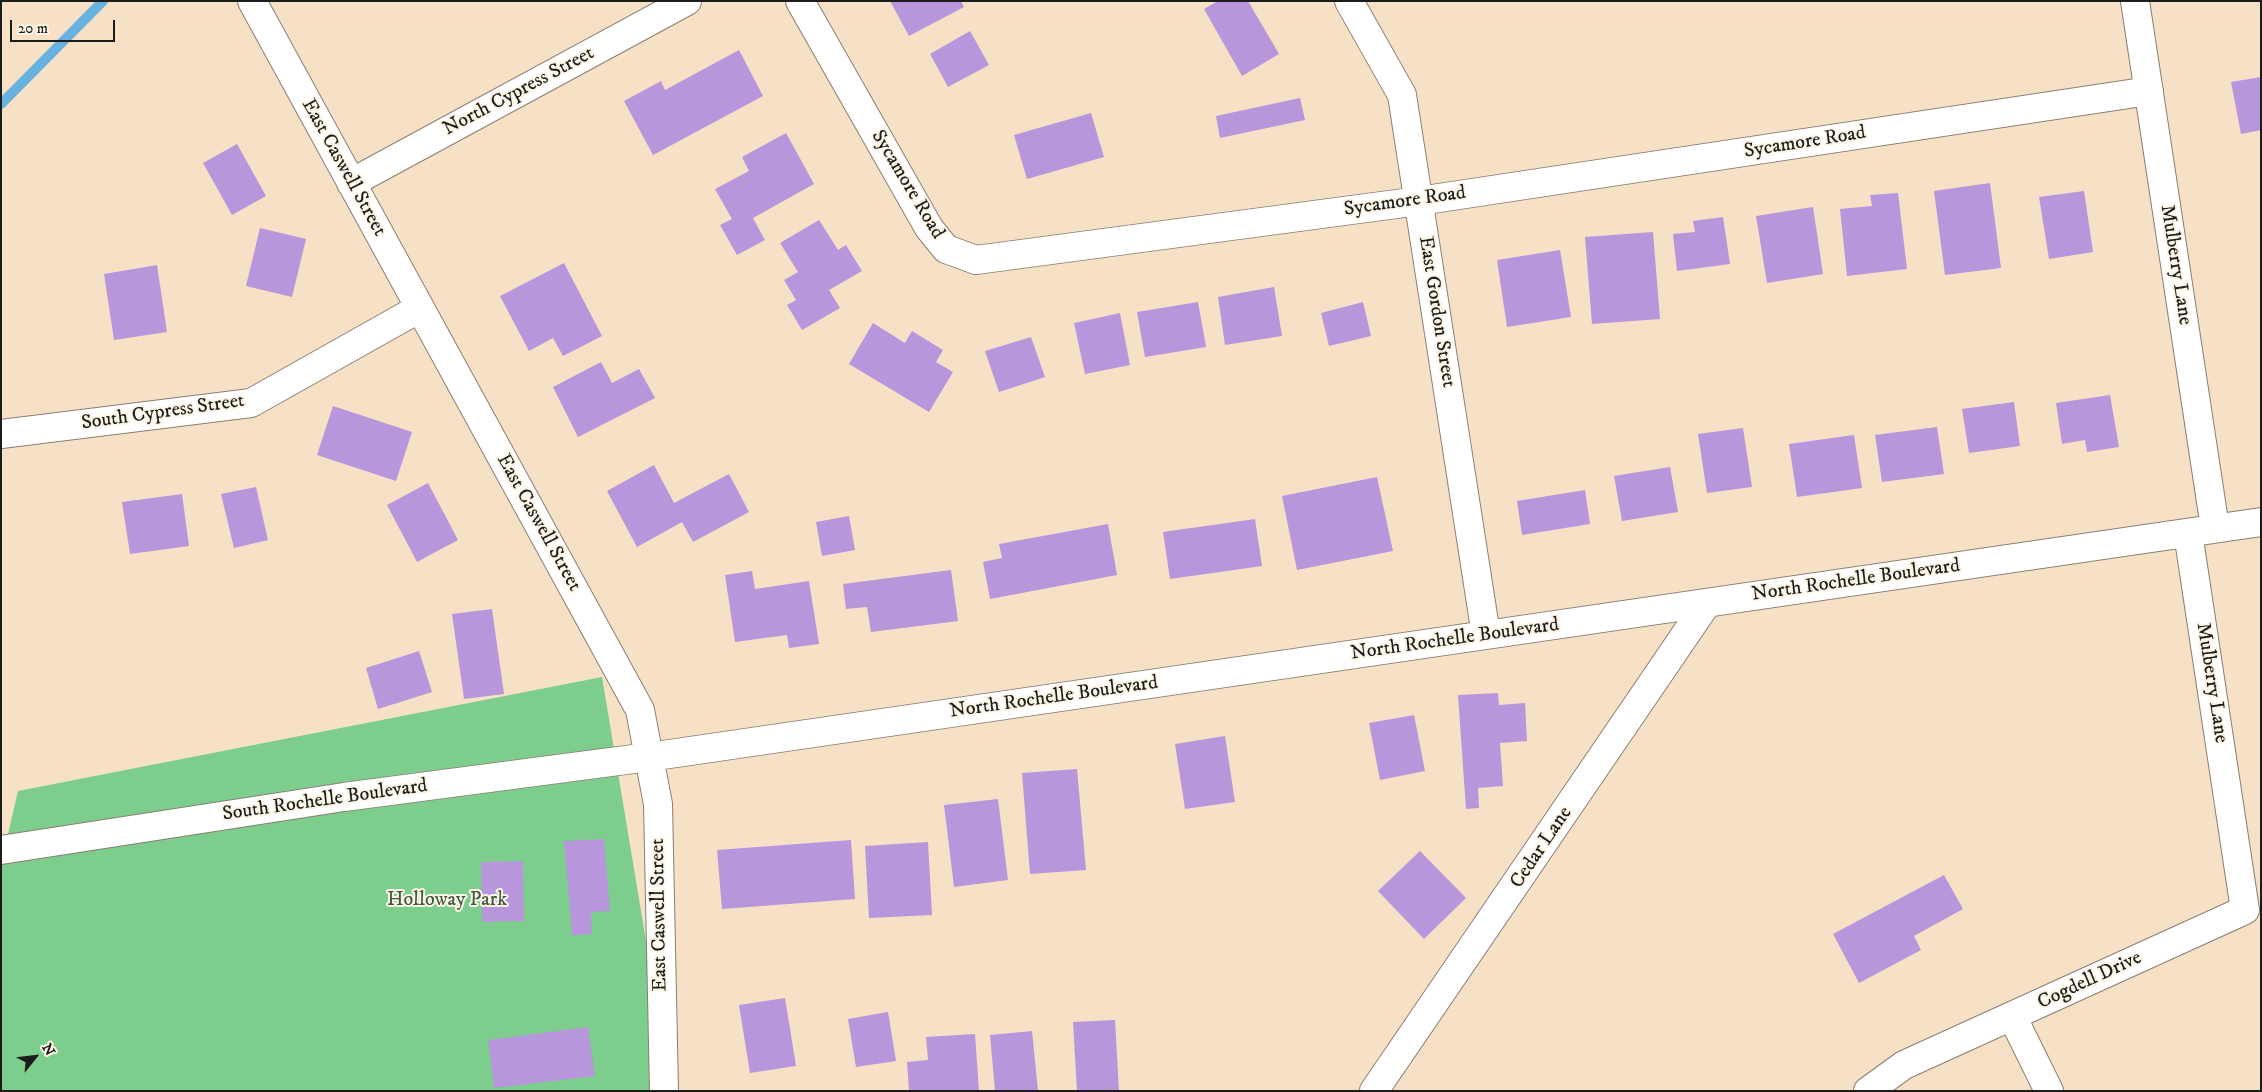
<!DOCTYPE html>
<html>
<head>
<meta charset="utf-8">
<style>
  body { margin:0 }
  #map { position:relative; width:2262px; height:1092px; overflow:hidden; background:#f6e1c7; font-family:"IM FELL DW Pica",serif }
  canvas { display:block }
  .frame { position:absolute; inset:0; border:2px solid #1c1c1c; pointer-events:none }
  .north { position:absolute; left:10px; top:1032px; width:50px; height:50px; -webkit-text-stroke:4px #fcf5e5; paint-order:stroke; rotate:61deg; font-size:14px; font-weight:700; line-height:20px; text-align:center; color:#1c1c1c }
  .north::after { content:''; display:block; margin:auto; width:18px; height:22px; background:#1c1c1c; clip-path:polygon(50% 0,100% 100%,50% 72%,0 100%) }
  .scale { position:absolute; left:10px; top:20px; width:105px; height:22px; box-sizing:border-box; border:2px solid #1c1c1c; border-top:0; padding-left:6px; font-size:15px; line-height:18px; white-space:nowrap; color:#1c1c1c; -webkit-text-stroke:4px #fcf5e5; paint-order:stroke }
</style>
</head>
<body>
<div id="map">
<canvas width="2262" height="1092"></canvas>
<div class="frame"></div>
<div class="north">N</div>
<div class="scale">20 m</div>
</div>
<script>
const c = document.querySelector('canvas').getContext('2d');
c.lineJoin = 'round';
function fill(path, color) { c.fillStyle = color; c.fill(path, 'evenodd'); }
const toPath = rows => new Path2D(rows.map(r => 'M' + r).join(''));
function stroke(path, color, width, dash) { c.strokeStyle = color; c.lineWidth = width; c.lineCap = dash ? 'butt' : 'round'; c.setLineDash(dash || []); c.stroke(path); }
function label(font, color, halo, rows, align = 'center') {
  c.font = font + ' "IM FELL DW Pica",serif'; c.lineWidth = 4; c.setLineDash([]); c.textBaseline = 'middle'; c.strokeStyle = halo; c.fillStyle = color; for (const [text, x, y, turn = 0] of rows) {
    c.save(); c.translate(x, y); c.rotate((+turn || 0) * Math.PI / 180); c.textAlign = isNaN(turn) ? turn : align; if (halo) c.strokeText(text, 0, 0); c.fillText(text, 0, 0); c.restore();
  }
}
const green = toPath([
  [602,677,671,1091,1,1091,1,864,18,791]
]);
const stream = toPath([
  [1,104,103,1]
]);
const building = toPath([
  [890,1,961,1,964,7,909,36],
  [1218,1,1248,1,1279,54,1242,76,1204,9],
  [970,31,989,65,948,87,930,54],
  [739,50,763,96,653,155,624,101,661,81,665,90],
  [2261,77,2261,130,2241,134,2231,82],
  [1300,98,1305,120,1220,138,1216,116],
  [1091,113,1104,157,1027,179,1014,135],
  [786,133,814,184,753,218,765,240,737,255,720,225,732,219,715,189,749,171,742,157],
  [237,144,266,196,232,215,203,163],
  [1990,183,2001,268,1945,275,1934,191],
  [2084,191,2093,252,2049,259,2039,197],
  [1898,193,1907,269,1847,276,1840,209,1872,206,1870,195],
  [1813,207,1823,274,1767,283,1756,216],
  [1723,217,1730,264,1677,271,1673,234,1695,232,1693,221],
  [819,220,838,250,846,245,862,271,829,290,840,308,802,330,787,305,796,300,784,280,798,272,780,243],
  [260,228,306,239,292,297,246,286],
  [1653,232,1660,319,1592,324,1585,237],
  [1560,250,1571,317,1507,327,1497,260],
  [564,263,602,336,563,356,553,338,529,351,500,296],
  [157,265,167,332,114,340,104,274],
  [1274,287,1282,336,1225,345,1218,297],
  [1198,302,1206,347,1145,357,1137,312],
  [1363,302,1371,336,1329,346,1321,313],
  [1120,313,1130,365,1085,374,1074,323],
  [873,323,905,343,912,331,943,350,936,362,953,372,929,412,849,364],
  [1031,337,1045,377,999,392,985,351],
  [601,362,612,383,639,369,655,398,578,437,553,387],
  [2110,395,2119,447,2087,452,2085,440,2062,444,2056,403],
  [2014,402,2020,446,1969,453,1962,409],
  [333,406,412,432,396,481,317,455],
  [1937,427,1944,474,1882,482,1875,435],
  [1743,428,1752,487,1707,493,1698,434],
  [1854,435,1862,488,1797,497,1789,444],
  [654,465,674,503,729,474,749,512,693,542,682,522,637,547,607,491],
  [1670,467,1678,512,1622,521,1614,476],
  [1377,477,1393,551,1297,570,1282,496],
  [428,483,458,540,417,562,387,505],
  [256,487,268,540,234,548,221,494],
  [1585,490,1590,524,1522,535,1517,501],
  [182,494,189,546,130,554,122,502],
  [849,516,855,550,822,556,816,522],
  [1255,519,1262,566,1170,579,1163,532],
  [1108,524,1117,575,990,599,983,562,1002,558,999,544],
  [951,570,958,621,871,632,867,607,846,609,843,584],
  [752,571,755,589,809,581,819,644,789,648,787,635,735,642,725,575],
  [492,609,504,694,464,699,452,614],
  [419,651,432,692,378,709,366,668],
  [1498,693,1499,705,1525,703,1527,741,1500,743,1503,786,1478,788,1479,808,1466,809,1458,695],
  [1414,715,1425,771,1380,780,1369,723],
  [1225,736,1235,802,1185,809,1175,744],
  [1077,769,1086,870,1030,874,1022,773],
  [998,799,1008,880,954,887,944,805],
  [604,839,610,911,591,912,592,934,572,935,564,841],
  [851,840,855,899,722,909,717,850],
  [928,842,932,915,869,918,865,846],
  [1420,851,1466,898,1424,939,1378,891],
  [523,861,524,921,482,922,481,862],
  [1944,875,1963,909,1914,936,1921,950,1859,983,1833,934],
  [785,998,796,1066,750,1073,739,1005],
  [888,1012,896,1061,856,1067,848,1019],
  [1115,1020,1119,1091,1077,1091,1073,1022],
  [588,1027,595,1076,494,1088,488,1040],
  [1032,1031,1038,1091,995,1091,990,1035],
  [975,1034,979,1091,909,1091,907,1062,928,1060,926,1037]
]);
const minor = toPath([
  [252,1,640,710,658,804,664,1091],
  [800,1,929,228,946,249,976,260,1419,201,2149,91],
  [1349,1,1402,95,1486,635],
  [2135,1,2215,528],
  [351,183,687,1],
  [1,434,251,403,420,308],
  [1,850,344,797,649,757,2261,522],
  [2012,1016,2049,1091],
  [1374,1091,1707,603],
  [1868,1091,1904,1065,2245,910,2188,533]
]);
const streetNames = [
  ["North Cypress Street",519,92,-28],
  ["Sycamore Road",1805,143,-9],
  ["East Caswell Street",343,168,61],
  ["Sycamore Road",907,185,59],
  ["Sycamore Road",1405,202,-8],
  ["Mulberry Lane",2175,265,81],
  ["East Gordon Street",1436,312,81],
  ["South Cypress Street",163,413,-8],
  ["East Caswell Street",538,523,61],
  ["North Rochelle Boulevard",1856,581,-8],
  ["North Rochelle Boulevard",1455,640,-8],
  ["Mulberry Lane",2211,683,81],
  ["North Rochelle Boulevard",1054,698,-8],
  ["South Rochelle Boulevard",325,801,-8],
  ["Cedar Lane",1542,848,-56],
  ["East Caswell Street",660,915,-91],
  ["Cogdell Drive",2090,981,-25]
];
const parkNames = [
  ["Holloway Park",447,901]
];
fill(green, '#7dcd8d');
stroke(stream, '#68b2e0', 10);
fill(building, '#b796db');
stroke(minor, '#897e72', 30);
stroke(minor, '#fff', 28);
label('20px', '#1c1c1c', '#fcf5e5', streetNames);
label('20px', '#3e5a44', '#fcf5e5', parkNames);
</script>
</body>
</html>
